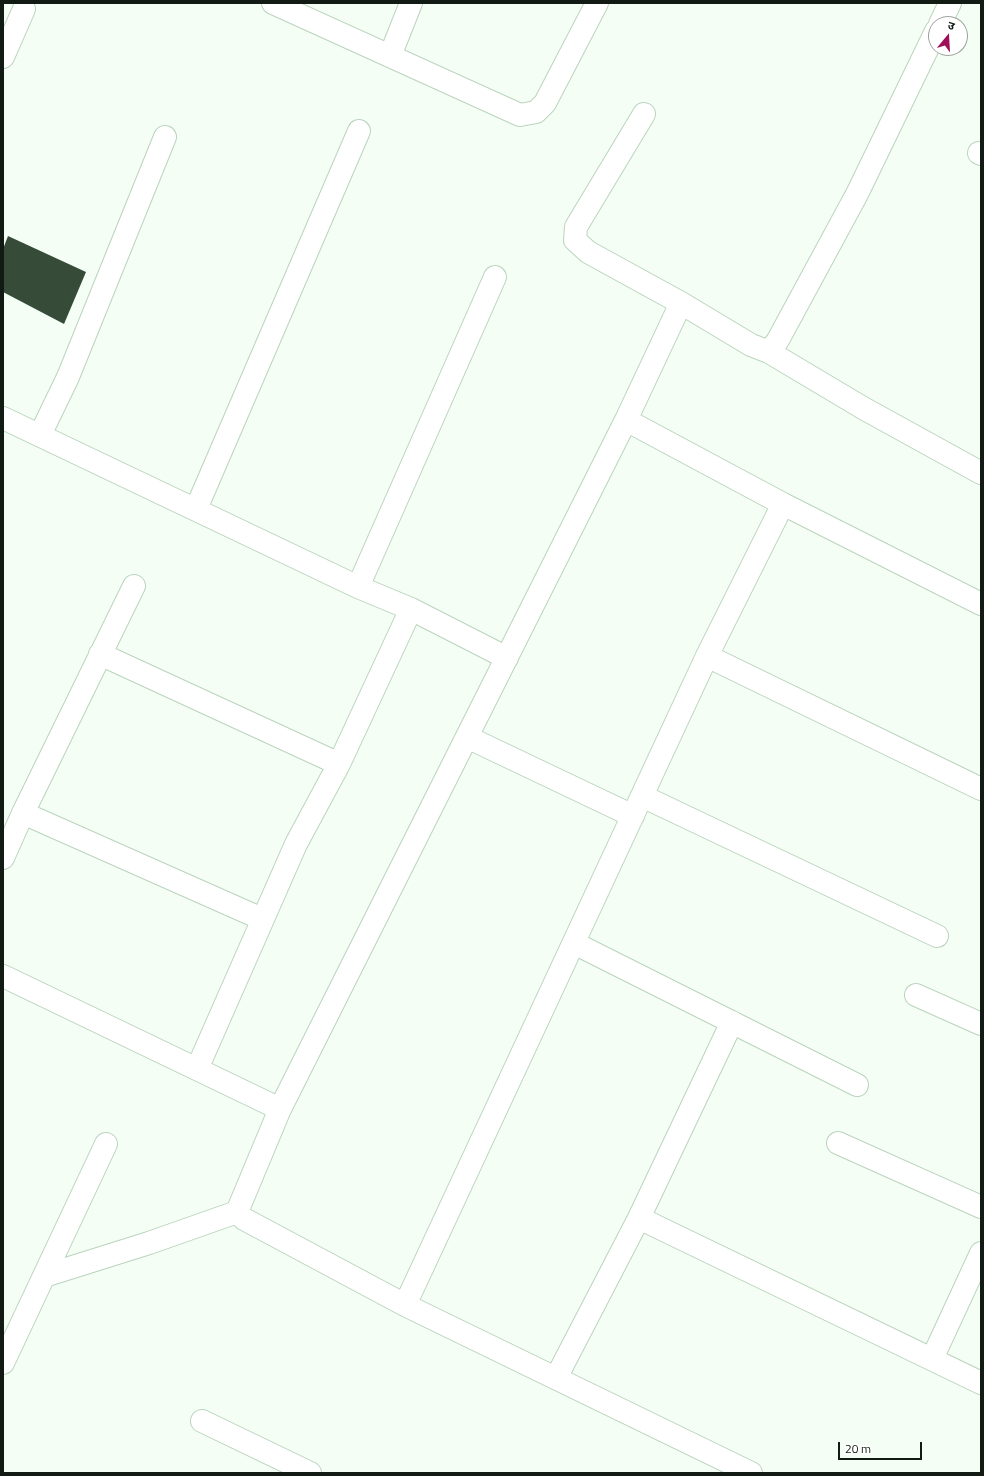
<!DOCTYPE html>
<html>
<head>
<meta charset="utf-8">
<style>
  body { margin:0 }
  #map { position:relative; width:984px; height:1476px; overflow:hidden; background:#f4fef5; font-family:"Titillium Web","Noto Sans Devanagari",sans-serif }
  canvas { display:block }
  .frame { position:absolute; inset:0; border:4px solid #121b13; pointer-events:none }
  .north { position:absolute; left:928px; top:16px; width:40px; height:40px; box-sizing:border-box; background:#fff; border:1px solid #a0a4a1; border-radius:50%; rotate:18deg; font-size:11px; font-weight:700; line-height:16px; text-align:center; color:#121b13 }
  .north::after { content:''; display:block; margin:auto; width:14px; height:18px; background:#9f1059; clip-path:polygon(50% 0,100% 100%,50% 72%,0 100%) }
  .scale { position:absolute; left:838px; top:1442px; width:84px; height:18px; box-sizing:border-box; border:2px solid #121b13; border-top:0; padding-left:5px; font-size:12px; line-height:14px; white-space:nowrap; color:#121b13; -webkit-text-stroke:3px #fff; paint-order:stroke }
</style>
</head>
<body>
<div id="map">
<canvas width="984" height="1476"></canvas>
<div class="frame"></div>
<div class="north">उ</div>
<div class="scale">20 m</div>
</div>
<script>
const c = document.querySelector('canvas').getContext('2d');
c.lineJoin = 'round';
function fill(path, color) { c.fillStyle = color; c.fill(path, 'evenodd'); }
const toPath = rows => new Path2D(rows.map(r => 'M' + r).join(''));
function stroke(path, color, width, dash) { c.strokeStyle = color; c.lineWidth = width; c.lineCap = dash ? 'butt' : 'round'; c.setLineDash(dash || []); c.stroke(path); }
const building = toPath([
  [8,236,86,272,64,324,3,292,3,249]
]);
const street = toPath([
  [273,3,520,115,536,112,545,103,597,3],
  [940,24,950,3],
  [390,56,411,3],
  [3,57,24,9],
  [644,114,576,227,575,240,588,252,681,303,751,345,769,352,778,340,857,194,936,31],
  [979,153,981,154],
  [681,303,626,420,280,1109,237,1212,244,1219,405,1305,751,1473],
  [769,352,863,408,981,473],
  [3,418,358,587,411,609,507,658],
  [626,420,783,504,981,604],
  [40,435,68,377,165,137],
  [196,509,359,131],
  [358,587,495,277],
  [100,654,339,764],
  [707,656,981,789],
  [467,737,633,816],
  [642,796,937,936],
  [23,813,262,919],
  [3,858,23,813,134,586],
  [574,943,857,1085],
  [3,976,280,1109],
  [916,995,981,1024],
  [197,1069,296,844,339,764,411,609],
  [838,1143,981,1207],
  [639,1218,981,1383],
  [44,1276,149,1243,237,1212],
  [405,1305,707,656,783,504],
  [932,1359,981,1253],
  [3,1363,106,1144],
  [556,1378,639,1218,732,1022],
  [202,1421,310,1473]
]);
fill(building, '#364c38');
stroke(street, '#bad4bd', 24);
stroke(street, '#fff', 22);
</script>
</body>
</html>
